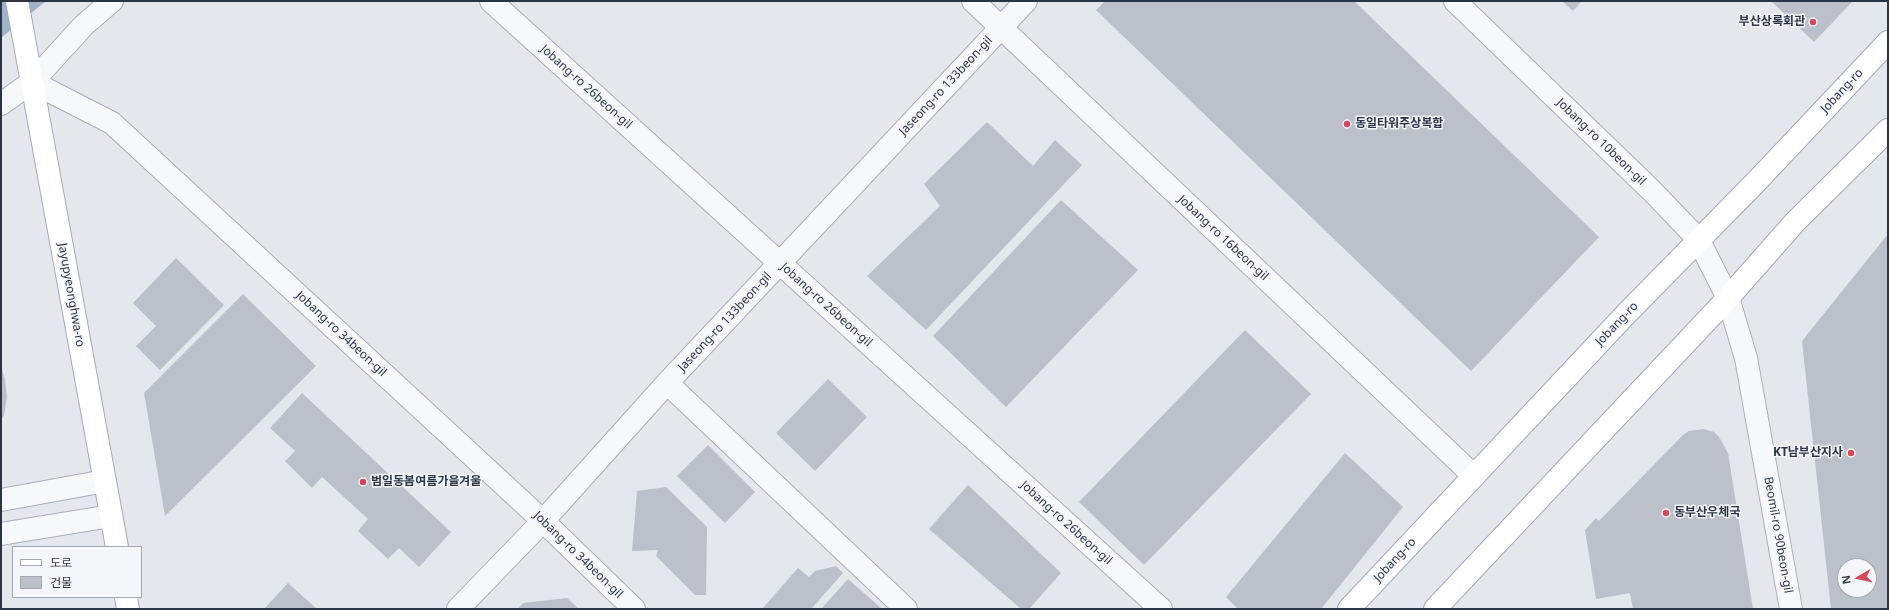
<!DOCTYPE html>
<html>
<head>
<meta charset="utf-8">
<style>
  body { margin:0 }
  #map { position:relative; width:1889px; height:610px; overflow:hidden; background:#e4e7ec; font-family:"Noto Sans","Noto Sans KR",sans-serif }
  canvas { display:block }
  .frame { position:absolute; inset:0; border:2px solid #2b3445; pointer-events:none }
  .legend { position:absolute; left:12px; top:546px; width:130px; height:52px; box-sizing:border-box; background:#f4f6f9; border:1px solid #a4a8b1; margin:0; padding:5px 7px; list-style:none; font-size:12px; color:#2b3445 }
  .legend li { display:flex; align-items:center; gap:8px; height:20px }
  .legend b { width:20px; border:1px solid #a4a8b1 }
  .north { position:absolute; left:1837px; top:558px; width:40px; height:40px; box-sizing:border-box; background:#f4f6f9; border:1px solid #a4a8b1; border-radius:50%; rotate:261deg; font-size:11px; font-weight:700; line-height:16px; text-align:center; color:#2b3445 }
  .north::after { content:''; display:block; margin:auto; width:14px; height:18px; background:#d1495b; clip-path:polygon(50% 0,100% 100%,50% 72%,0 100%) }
</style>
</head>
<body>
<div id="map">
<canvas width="1889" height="610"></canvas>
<div class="frame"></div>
<ul class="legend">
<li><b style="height:5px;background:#fff"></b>도로</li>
<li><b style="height:11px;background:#bbc0ca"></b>건물</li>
</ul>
<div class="north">N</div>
</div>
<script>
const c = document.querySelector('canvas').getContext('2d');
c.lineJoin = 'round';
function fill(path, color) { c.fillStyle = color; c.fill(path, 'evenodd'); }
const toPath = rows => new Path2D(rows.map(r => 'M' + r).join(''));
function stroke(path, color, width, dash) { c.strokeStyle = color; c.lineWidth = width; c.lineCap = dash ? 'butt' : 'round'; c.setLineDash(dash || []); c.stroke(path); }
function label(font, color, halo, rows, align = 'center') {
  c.font = font + ' "Noto Sans","Noto Sans KR",sans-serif'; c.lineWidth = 3; c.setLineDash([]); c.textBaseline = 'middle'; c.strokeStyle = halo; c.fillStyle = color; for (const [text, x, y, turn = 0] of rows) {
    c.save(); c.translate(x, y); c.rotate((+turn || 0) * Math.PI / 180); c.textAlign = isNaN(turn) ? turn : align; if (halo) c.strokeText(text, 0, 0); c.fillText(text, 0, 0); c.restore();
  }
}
const water = toPath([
  [1,1,46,1,1,38]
]);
const building = toPath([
  [1105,1,1354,1,1599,237,1471,371,1096,10],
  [1562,1,1582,1,1573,11],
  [1771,1,1853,1,1814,42],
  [987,122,1033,166,1055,140,1082,165,926,330,867,276,940,206,924,184],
  [1061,200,1138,270,1006,407,933,336],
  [1888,234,1888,609,1831,609,1802,341],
  [1845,566,1869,566,1869,590,1845,590],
  [176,258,224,305,160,370,136,346,156,326,133,303],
  [243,294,316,366,165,516,144,393],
  [1245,330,1311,394,1144,565,1079,502],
  [1,367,5,379,7,397,4,415,1,419],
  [828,379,867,417,815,471,776,433],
  [302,393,451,532,419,567,399,548,388,559,358,531,368,519,322,477,312,488,285,461,295,451,270,428],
  [1704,429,1714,432,1719,437,1728,453,1753,609,1633,609,1630,593,1596,599,1585,530,1596,518,1599,521,1683,435,1689,431],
  [708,445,755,492,725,523,677,476],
  [1345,453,1403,507,1321,609,1238,609,1226,597],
  [968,485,1061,573,1029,609,1021,609,929,529],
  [666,487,707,527,706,595,695,595,656,556,658,550,632,551,637,491],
  [836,566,843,573,811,609,763,608,798,568,809,577,815,571],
  [848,579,882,609,821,609],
  [288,583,317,609,264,609],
  [567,598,579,609,518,609,523,603]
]);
const minor = toPath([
  [491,1,1161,609],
  [973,1,1474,476],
  [1455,1,1652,191,1698,239,1728,298,1746,358,1791,609],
  [32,82,112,123,543,521,634,609],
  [1,104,32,82,84,25,112,1],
  [667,383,906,609],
  [1,500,105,481],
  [1,534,111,516],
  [458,609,543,521,667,383,1026,1]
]);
const major = toPath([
  [17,1,117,547],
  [126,597,128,609],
  [1349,609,1627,313,1755,183,1888,42],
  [1435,609,1728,298,1795,222,1888,130]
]);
const markers = [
  [1813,22,4,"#d1495b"],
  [1347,124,4,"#d1495b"],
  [1851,453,4,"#d1495b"],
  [363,482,4,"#d1495b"],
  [1666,513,4,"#d1495b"]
];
const poiNames = [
  ["부산상록회관",1805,22,"right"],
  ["동일타워주상복합",1355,124],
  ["KT남부산지사",1843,453,"right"],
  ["범일동봄여름가을겨울",371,482],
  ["동부산우체국",1674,513]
];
const streetNames = [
  ["Jaseong-ro 133beon-gil",946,86,-47],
  ["Jobang-ro 26beon-gil",586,87,42],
  ["Jobang-ro",1842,91,-47],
  ["Jobang-ro 10beon-gil",1601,142,44],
  ["Jobang-ro 16beon-gil",1223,238,43],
  ["Jayupyeonghwa-ro",71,295,80],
  ["Jobang-ro 26beon-gil",826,305,42],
  ["Jaseong-ro 133beon-gil",725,322,-47],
  ["Jobang-ro",1617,324,-46],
  ["Jobang-ro 34beon-gil",341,334,43],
  ["Jobang-ro 26beon-gil",1066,523,42],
  ["Beomil-ro 90beon-gil",1778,535,80],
  ["Jobang-ro 34beon-gil",578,555,44],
  ["Jobang-ro",1395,560,-47]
];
fill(water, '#9fb4cc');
fill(building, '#bbc0ca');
stroke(minor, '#a9aeb7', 24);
stroke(major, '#a3abb8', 24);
stroke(minor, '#f7f8fa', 22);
stroke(major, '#fff', 22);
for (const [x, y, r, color] of markers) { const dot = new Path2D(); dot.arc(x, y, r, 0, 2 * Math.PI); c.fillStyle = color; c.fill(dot); stroke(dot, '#f4f6f9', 1.5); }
label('bold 12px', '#2b3445', '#f4f6f9', poiNames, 'left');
label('12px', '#2b3445', '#f4f6f9', streetNames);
</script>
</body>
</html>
